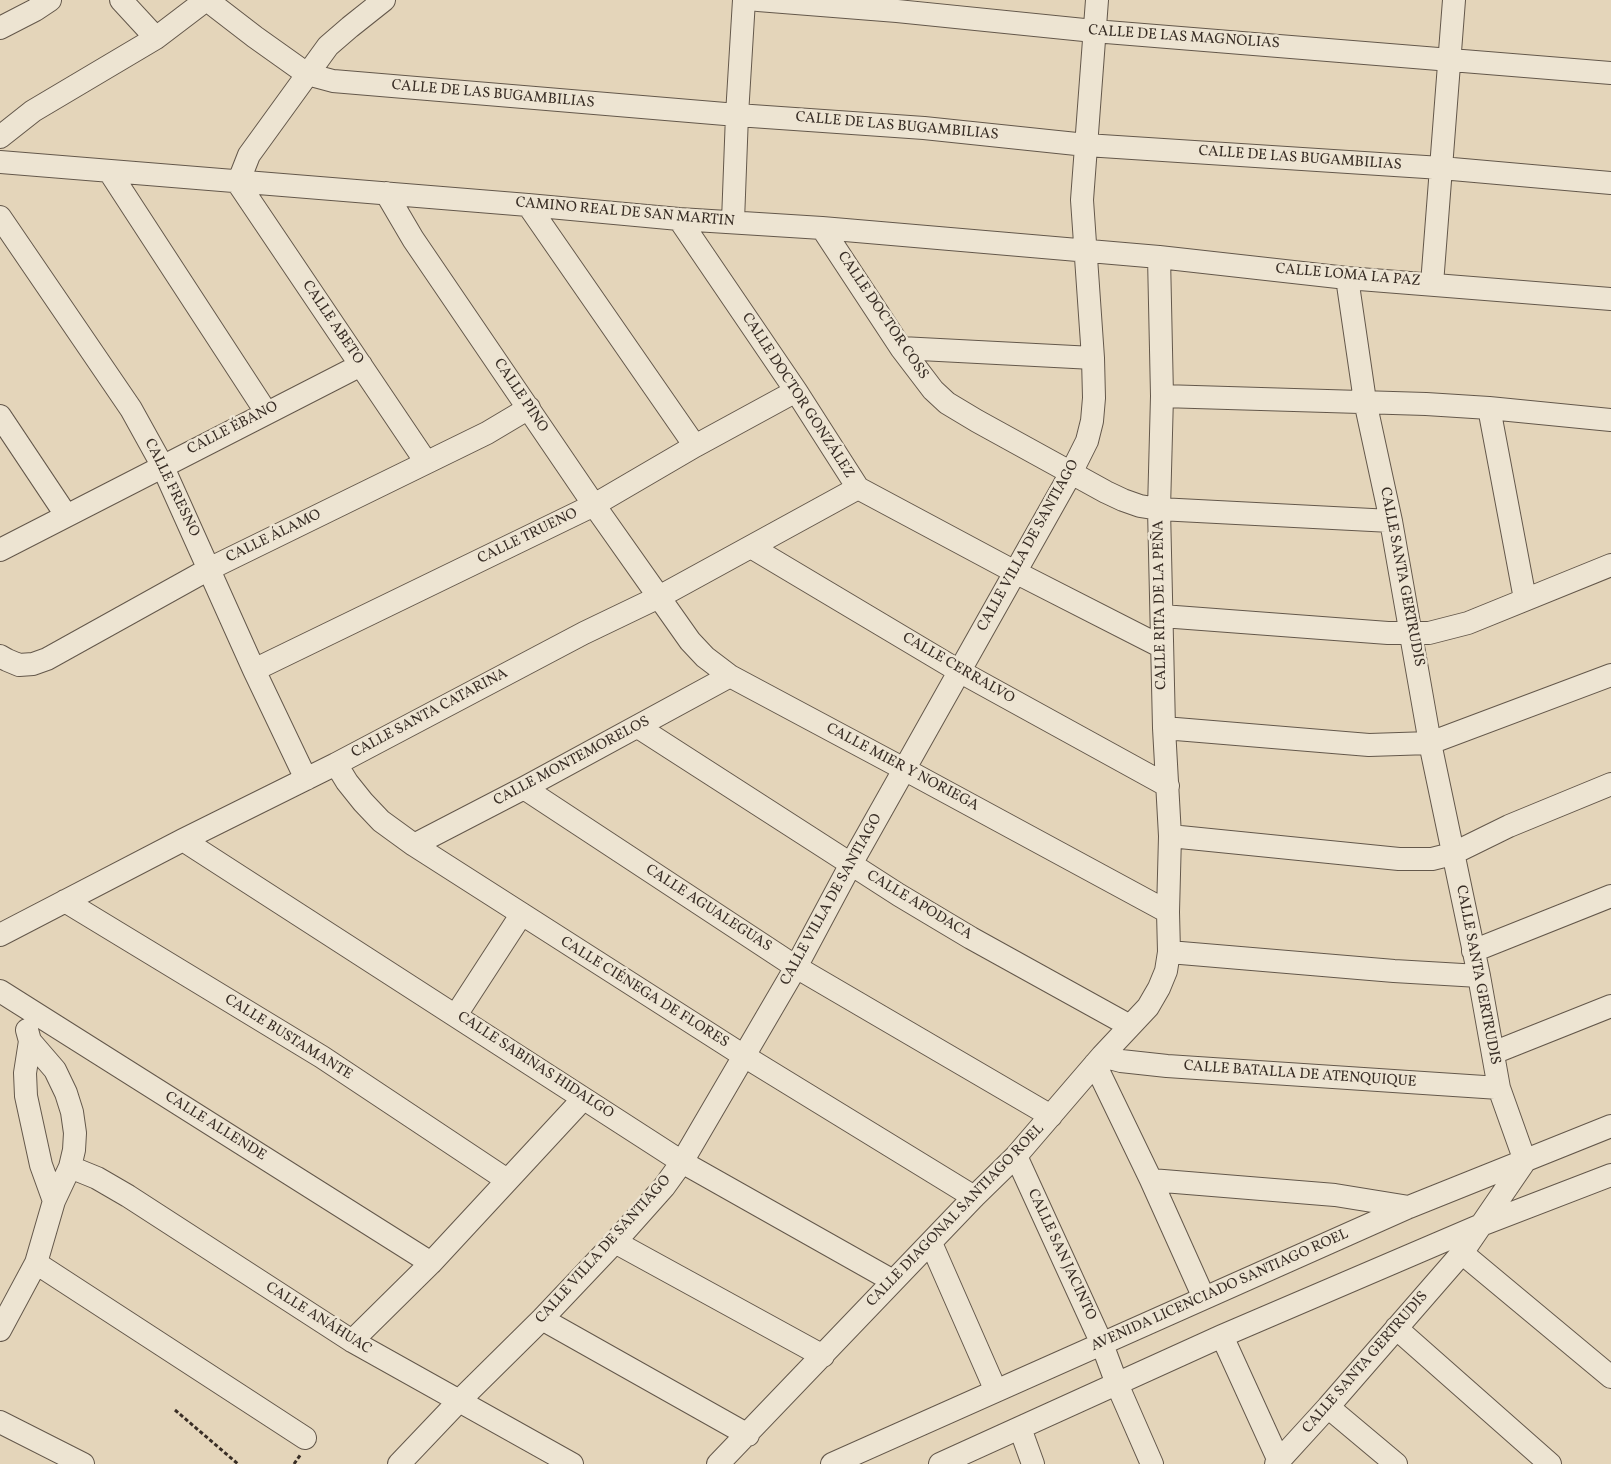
<!DOCTYPE html>
<html>
<head>
<meta charset="utf-8">
<style>
  body { margin:0 }
  canvas { display:block; background:#e4d5ba }
</style>
</head>
<body>
<canvas width="1611" height="1464"></canvas>
<script>
const c = document.querySelector('canvas').getContext('2d');
c.lineJoin = 'round';
const toPath = rows => new Path2D(rows.map(r => 'M' + r).join(''));
function stroke(path, color, width, dash) { c.strokeStyle = color; c.lineWidth = width; c.lineCap = dash ? 'butt' : 'round'; c.setLineDash(dash || []); c.stroke(path); }
function label(font, color, halo, rows, align = 'center') {
  c.font = font + ' Vollkorn,serif'; c.lineWidth = 5; c.setLineDash([]); c.textBaseline = 'middle'; c.strokeStyle = halo; c.fillStyle = color; for (const [text, x, y, turn = 0] of rows) {
    c.save(); c.translate(x, y); c.rotate((+turn || 0) * Math.PI / 180); c.textAlign = isNaN(turn) ? turn : align; if (halo) c.strokeText(text, 0, 0); c.fillText(text, 0, 0); c.restore();
  }
}
const path = toPath([
  [175,1410,238,1464],
  [294,1464,301,1454]
]);
const minor = toPath([
  [121,0,156,38],
  [207,0,255,37,307,74,333,81,737,115,924,128,1086,145,1441,168,1611,183],
  [384,0,350,27,328,46,249,155,238,183,426,462],
  [758,0,897,11,1094,31,1611,73],
  [0,28,35,10,50,0],
  [0,137,33,111,156,38,206,0],
  [0,162,528,205,679,219,822,228,1159,257,1347,278,1611,299],
  [109,171,266,412],
  [386,193,413,239,594,505,690,641,705,657,730,676,904,769,1168,912],
  [528,205,695,446],
  [0,217,131,409,162,465,254,670,306,779],
  [679,219,796,391,858,488,1015,572,1162,647],
  [733,221,737,115,744,0],
  [822,228,901,348,933,390,947,403,977,421,1106,492,1123,500,1140,506,1159,509,1391,521],
  [1432,284,1454,0],
  [901,348,1093,358],
  [1162,396,1426,404,1489,408,1611,420],
  [1489,408,1525,599],
  [0,416,66,515],
  [751,547,959,671,1168,786],
  [0,550,361,365],
  [1162,616,1388,633,1429,633,1468,623,1611,565],
  [0,656,7,660,19,665,33,664,47,659,209,569,487,433,529,408],
  [254,670,594,505,695,446,796,391],
  [638,727,899,895,971,938,1130,1026],
  [1164,728,1369,745,1430,743,1611,675],
  [336,764,347,782,363,802,381,821,414,845,744,1056,974,1197],
  [524,788,796,967,1051,1116],
  [1170,836,1399,859,1432,859,1452,854,1509,826,1611,784],
  [183,840,682,1162,893,1281],
  [414,845,524,788,730,676],
  [65,901,322,1057,507,1180],
  [0,935,183,840,336,764,584,633,659,597,858,488],
  [1473,951,1611,896],
  [1169,952,1394,971,1479,976],
  [0,991,431,1263],
  [456,1015,521,915],
  [27,1030,30,1041,25,1073,26,1096,41,1165,54,1201],
  [1493,1053,1611,1006],
  [1102,1056,1121,1061,1167,1066,1499,1088],
  [1095,1064,1151,1180,1204,1298],
  [1016,1156,1102,1344,1117,1384,1152,1464],
  [70,1167,97,1178,128,1196,352,1341,572,1464],
  [1151,1180,1335,1195,1409,1207],
  [615,1242,823,1356],
  [931,1243,996,1391],
  [1462,1253,1611,1377],
  [36,1263,305,1438],
  [542,1319,748,1435],
  [1396,1328,1550,1464],
  [0,1330,36,1263,54,1201,70,1167,74,1150,75,1133,72,1112,66,1093,55,1070,30,1041],
  [1222,1336,1279,1461],
  [352,1341,431,1263,583,1099],
  [1328,1407,1396,1464],
  [0,1422,83,1464],
  [1020,1428,1033,1464],
  [399,1464,458,1402,542,1319,615,1242,664,1187,682,1162,796,967,851,864,1071,473,1087,441,1092,421,1094,398,1093,358,1082,200,1097,0],
  [718,1464,974,1197,1016,1156,1102,1056,1148,1007,1159,988,1166,971,1169,952,1168,912,1170,836,1164,728,1159,509,1162,396,1159,257],
  [832,1464,1409,1207,1611,1126],
  [940,1464,1222,1336,1481,1225,1611,1175],
  [1276,1464,1328,1407,1462,1253,1525,1161,1499,1088,1479,976,1430,743,1391,521,1365,401,1347,278]
]);
const streetNames = [
  ["CALLE DE LAS MAGNOLIAS",1184,38,4],
  ["CALLE DE LAS BUGAMBILIAS",493,95,5],
  ["CALLE DE LAS BUGAMBILIAS",897,127,5],
  ["CALLE DE LAS BUGAMBILIAS",1300,159,4],
  ["CAMINO REAL DE SAN MARTIN",625,213,5],
  ["CALLE LOMA LA PAZ",1348,276,5],
  ["CALLE DOCTOR COSS",882,316,56],
  ["CALLE ABETO",332,323,56],
  ["CALLE PINO",520,396,56],
  ["CALLE DOCTOR GONZÁLEZ",797,396,57],
  ["CALLE ÉBANO",233,429,-27],
  ["CALLE FRESNO",171,488,64],
  ["CALLE ÁLAMO",274,537,-26],
  ["CALLE TRUENO",528,537,-26],
  ["CALLE VILLA DE SANTIAGO",1029,546,-61],
  ["CALLE SANTA GERTRUDIS",1401,577,79],
  ["CALLE RITA DE LA PEÑA",1161,605,-91],
  ["CALLE CERRALVO",958,669,30],
  ["CALLE SANTA CATARINA",430,714,-28],
  ["CALLE MONTEMORELOS",572,762,-28],
  ["CALLE MIER Y NORIEGA",902,768,28],
  ["CALLE VILLA DE SANTIAGO",832,900,-61],
  ["CALLE APODACA",919,906,31],
  ["CALLE AGUALEGUAS",708,909,33],
  ["CALLE SANTA GERTRUDIS",1477,975,79],
  ["CALLE CIÉNEGA DE FLORES",644,993,32],
  ["CALLE BUSTAMANTE",288,1038,32],
  ["CALLE SABINAS HIDALGO",535,1066,33],
  ["CALLE BATALLA DE ATENQUIQUE",1300,1075,4],
  ["CALLE ALLENDE",215,1127,32],
  ["CALLE DIAGONAL SANTIAGO ROEL",956,1216,-46],
  ["CALLE VILLA DE SANTIAGO",604,1250,-48],
  ["CALLE SAN JACINTO",1061,1255,65],
  ["AVENIDA LICENCIADO SANTIAGO ROEL",1220,1291,-24],
  ["CALLE ANÁHUAC",318,1319,32],
  ["CALLE SANTA GERTRUDIS",1366,1363,-49]
];
stroke(minor, '#64584b', 24);
stroke(path, '#392e26', 3, [4, 2.5]);
stroke(minor, '#ede4d2', 22);
label('15px', '#392e26', '#ede4d2', streetNames);
</script>
</body>
</html>
